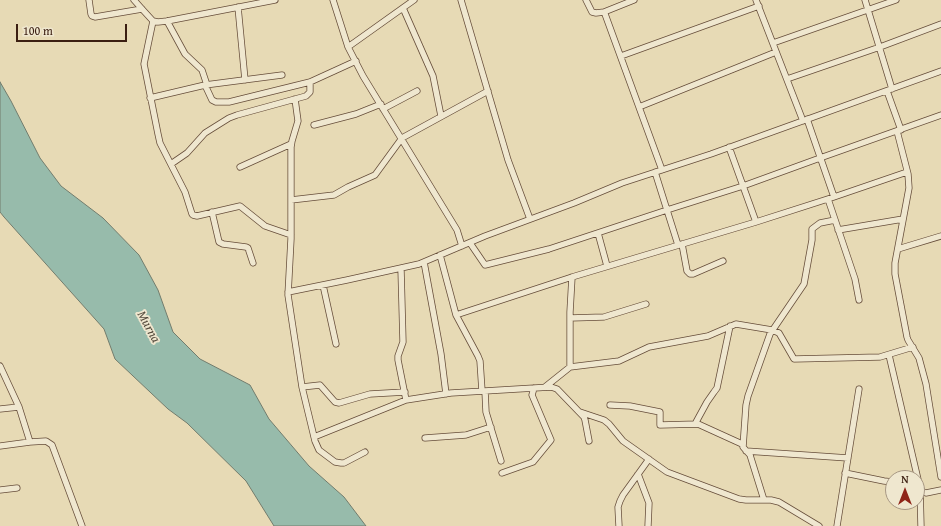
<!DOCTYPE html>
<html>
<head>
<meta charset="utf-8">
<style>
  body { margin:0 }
  #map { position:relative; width:941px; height:526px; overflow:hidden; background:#e7dab5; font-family:"Gentium Book Plus",serif }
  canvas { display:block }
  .north { position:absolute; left:885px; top:470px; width:40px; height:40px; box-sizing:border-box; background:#efe7cf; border:1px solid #a79783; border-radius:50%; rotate:0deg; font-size:11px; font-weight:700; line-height:16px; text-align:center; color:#3b1e11 }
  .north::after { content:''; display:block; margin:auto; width:14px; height:18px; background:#8f2418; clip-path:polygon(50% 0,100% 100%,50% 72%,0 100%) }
  .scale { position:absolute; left:16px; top:24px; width:111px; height:18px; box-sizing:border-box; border:2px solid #3b1e11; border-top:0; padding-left:5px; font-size:12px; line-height:14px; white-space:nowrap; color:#3b1e11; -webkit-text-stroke:3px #efe7cf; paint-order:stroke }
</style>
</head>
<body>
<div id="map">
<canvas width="941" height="526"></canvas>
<div class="north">N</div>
<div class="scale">100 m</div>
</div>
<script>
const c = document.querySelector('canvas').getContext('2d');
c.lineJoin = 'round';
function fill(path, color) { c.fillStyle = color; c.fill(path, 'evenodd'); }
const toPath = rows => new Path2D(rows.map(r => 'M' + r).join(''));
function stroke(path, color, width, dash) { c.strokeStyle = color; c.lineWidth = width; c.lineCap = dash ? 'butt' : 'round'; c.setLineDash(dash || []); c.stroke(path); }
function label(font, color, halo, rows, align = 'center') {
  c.font = font + ' "Gentium Book Plus",serif'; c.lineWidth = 3.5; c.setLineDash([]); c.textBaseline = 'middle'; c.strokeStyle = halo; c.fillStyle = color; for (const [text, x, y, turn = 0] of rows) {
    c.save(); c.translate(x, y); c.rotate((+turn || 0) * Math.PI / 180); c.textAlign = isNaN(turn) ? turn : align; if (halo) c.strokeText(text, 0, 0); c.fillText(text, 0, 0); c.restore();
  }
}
const water = toPath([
  [0,82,11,101,40,158,61,186,103,218,139,255,158,290,173,332,200,359,250,385,269,419,309,466,344,497,366,526,274,526,246,481,187,423,168,409,115,359,104,329,4,217,0,212,0,82]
]);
const minor = toPath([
  [89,0,91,14,92,16,95,17,142,9],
  [134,0,142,9,153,21,158,22,167,21,275,0],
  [333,0,348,47,363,76,457,230,462,246],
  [461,0,508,160,530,219],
  [586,0,592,12,596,13,604,12,605,14,662,170],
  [756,0,803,121],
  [865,0,892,89],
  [238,7,245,80],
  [403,8,433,76,441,116],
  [604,12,634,0],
  [153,21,144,64,158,134,160,143,185,192,192,214,193,215,197,216,240,206,265,226,291,235],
  [167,21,185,54,202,70,207,85],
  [773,43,896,0],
  [348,47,414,0],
  [621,56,759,6],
  [787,79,880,47,941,24],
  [205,85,212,100,216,102,229,102,310,82,356,61],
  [887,91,901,130],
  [150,98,205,85,282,75],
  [295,99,298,121,292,141,291,147,291,239,288,295,302,387,315,441,319,450,335,462,341,463,344,463,365,452],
  [639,107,776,52],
  [383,109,417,91],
  [807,119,834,197],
  [314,125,356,114,381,104],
  [897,131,908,174,909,188,895,263,895,274,907,337,908,340,919,358,926,384,941,477],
  [729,147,756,222],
  [171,164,187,153,205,133,229,118,237,115,306,96,310,92,310,82],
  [240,167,291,144],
  [655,172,678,245],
  [828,199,855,279,859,300],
  [291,200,334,195,348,187,375,175,402,138,488,91],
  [212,212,219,242,223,244,246,247,248,248,253,263],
  [838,230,903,219],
  [598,233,607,266],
  [470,243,485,265,549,249,667,210,743,186,820,158,941,115],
  [682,244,687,271,690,274,693,274,723,261],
  [898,249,941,236],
  [440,255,456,315,478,356,480,361,482,391],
  [424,262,441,354,446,394],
  [401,269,403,342,398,356,398,360,406,400],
  [323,285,336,344],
  [288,292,347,280,419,264,485,236,574,203,622,183,711,154,941,71],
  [456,315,572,277,756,222,834,197,907,172],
  [570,318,604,317,646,304],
  [889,355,920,488,923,492,926,493,941,490],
  [0,366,19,407,30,442,0,446],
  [570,367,570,312,572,277],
  [302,387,320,385,335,402,339,403,370,394,405,392],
  [545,387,570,367,619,361,649,347,708,336,736,324,772,330,779,333,794,359,880,357,913,347],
  [485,391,486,412,501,461],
  [610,405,630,406,660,412,660,425,698,424,742,444],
  [0,409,19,407],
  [580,412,604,420,609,424,623,441,667,472,739,499,746,500,771,500,779,502,819,526],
  [695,424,707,402,714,392,717,388,730,326],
  [314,437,406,400,451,393,551,387,557,389,584,417,585,420,589,441],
  [425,438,466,435,491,427],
  [30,442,46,441,52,445,82,526],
  [746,451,848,458],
  [502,473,533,462,551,440,532,395,534,388],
  [845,473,884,481,893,482],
  [638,474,649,503,648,526],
  [920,488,921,526],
  [0,490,17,488],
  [764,500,750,455,743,447,746,405,748,396,770,334,804,284,812,240,812,229,820,223,835,220],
  [619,526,618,507,620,501,623,495,649,459],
  [837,526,859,389]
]);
const waterNames = [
  ["Murna",148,327,61]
];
fill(water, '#97bbab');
stroke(water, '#727c6d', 1);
stroke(minor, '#664d3a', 7);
stroke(minor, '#efe7cf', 5.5);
label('italic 13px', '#574d3f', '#efe7cf', waterNames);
</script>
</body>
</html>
